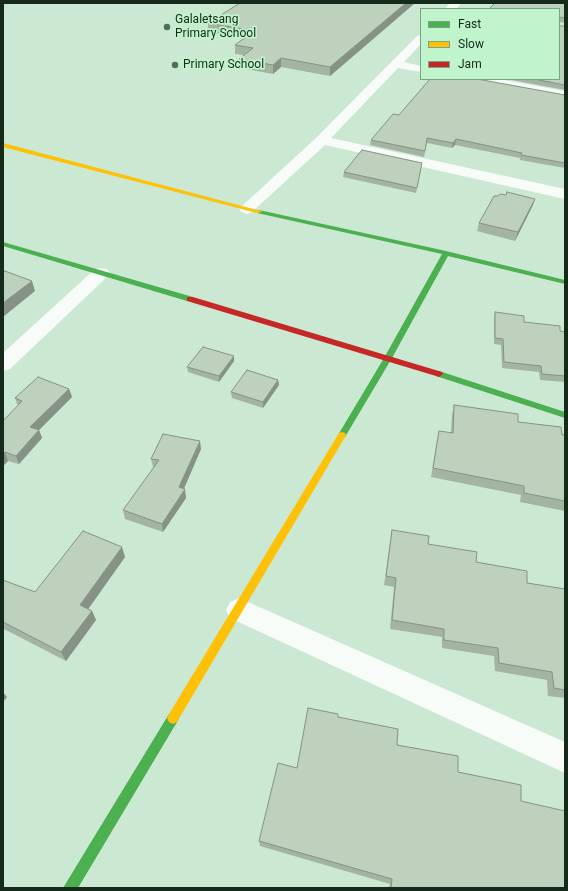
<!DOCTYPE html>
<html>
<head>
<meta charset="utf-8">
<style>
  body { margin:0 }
  #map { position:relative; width:568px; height:891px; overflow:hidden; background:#cbe8d2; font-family:Roboto,sans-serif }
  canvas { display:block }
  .frame { position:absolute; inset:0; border:4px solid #152a1b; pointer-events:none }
  .legend { position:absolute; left:420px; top:8px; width:140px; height:72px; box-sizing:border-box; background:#bff4cc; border:1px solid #7ba385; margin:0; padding:5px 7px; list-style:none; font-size:12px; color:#152a1b }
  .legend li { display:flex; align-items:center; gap:8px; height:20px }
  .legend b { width:20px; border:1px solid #7ba385 }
</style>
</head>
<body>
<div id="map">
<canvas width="568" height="891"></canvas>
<div class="frame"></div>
<ul class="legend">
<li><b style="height:5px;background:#4caf50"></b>Fast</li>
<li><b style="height:5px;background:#ffc107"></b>Slow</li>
<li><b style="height:5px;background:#c62828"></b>Jam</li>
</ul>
</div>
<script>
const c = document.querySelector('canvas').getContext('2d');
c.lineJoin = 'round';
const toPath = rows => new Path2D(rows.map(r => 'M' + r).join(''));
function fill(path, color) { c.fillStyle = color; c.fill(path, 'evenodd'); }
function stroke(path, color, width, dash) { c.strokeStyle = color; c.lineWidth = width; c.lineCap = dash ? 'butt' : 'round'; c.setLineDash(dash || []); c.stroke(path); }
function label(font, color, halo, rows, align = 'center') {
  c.font = font + ' Roboto,sans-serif'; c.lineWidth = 3.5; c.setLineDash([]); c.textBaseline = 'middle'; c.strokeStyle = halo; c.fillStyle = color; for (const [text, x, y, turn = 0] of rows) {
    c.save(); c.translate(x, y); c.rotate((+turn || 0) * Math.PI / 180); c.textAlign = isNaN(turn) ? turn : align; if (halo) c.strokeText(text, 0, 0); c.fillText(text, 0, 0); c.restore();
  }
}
const street = toPath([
  [450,3,461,3,456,9,445,9,450,3],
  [421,35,421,44,404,62,421,66,421,72,398,68,331,138,565,189,565,199,325,145,252,212,247,214,242,212,239,209,242,206,317,137,417,36,421,35],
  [472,79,498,79,565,91,565,99,478,83,474,82,472,79],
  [101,268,107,269,110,273,107,277,10,369,3,371,3,353,95,269,101,268],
  [239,598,565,742,565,773,230,618,226,610,230,602,239,598]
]);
const fast = toPath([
  [259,210,446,251,565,280,565,284,448,256,392,358,345,437,342,438,338,435,384,358,442,254,257,213,257,211,259,210],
  [3,242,193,297,194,299,193,301,187,301,3,246,3,242],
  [439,371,565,412,565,418,436,376,435,374,436,372,439,371],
  [173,712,177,714,179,718,177,722,78,888,63,888,169,714,173,712]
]);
const slow = toPath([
  [3,143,261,211,262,212,257,213,3,147,3,143],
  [342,432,345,433,346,435,345,437,177,722,173,724,169,722,167,718,169,714,339,433,342,432]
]);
const jam = toPath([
  [187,297,193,297,442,372,443,374,439,377,436,376,187,301,187,297]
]);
const wall = toPath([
  [240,3,415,3,330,76,281,67,273,74,240,68,239,59,244,55,235,54,235,45,244,38,208,32,208,23],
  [495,3,565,3,565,23,559,22,559,26,565,26,565,90,506,79,559,79],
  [565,95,565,168,520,160,520,158,455,145,452,148,427,143,424,157,370,145,371,140,399,115],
  [421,168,416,193,343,177,344,172],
  [506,195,535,199,532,207,515,241,477,231,479,223,498,196],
  [495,312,524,322,560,331,565,332,565,382,540,380,539,372,502,368,501,345,494,344,494,318],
  [234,356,234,361,219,382,188,372,187,367],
  [278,380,279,385,263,408,232,398,231,392],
  [69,389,72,397,39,430,42,438,19,464,8,461,3,466,3,421,18,406,15,398],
  [454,405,518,422,565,435,565,511,520,502,521,495,431,477,437,440,439,431,451,433,452,415],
  [201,449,184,489,186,498,163,532,125,519,123,510,154,468,153,467,151,459],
  [392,530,527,583,565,589,565,698,548,696,547,680,495,671,494,656,442,648,442,637,390,629,394,587,384,585],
  [125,557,88,609,92,611,96,620,66,661,4,629,3,631,3,580,35,592],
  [338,717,521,801,565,888,389,888,390,884,260,846,259,841,297,768]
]);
const shadedWall = toPath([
  [406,3,415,3,330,76,330,67],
  [281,58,281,67,273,74,273,65],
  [456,139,455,145,452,148,453,143],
  [535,199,532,207,515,241,518,232],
  [32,281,35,291,3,317,3,303],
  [234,356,234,361,219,382,219,376],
  [278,380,279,385,263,408,263,402],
  [69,389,72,397,33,436,30,427],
  [39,430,42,438,19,464,16,456],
  [200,441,201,449,181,495,185,489,186,498,163,532,162,524,179,487],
  [5,452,8,461,3,466,3,454],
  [122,547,125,557,84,615,80,605],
  [92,611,96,620,66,661,61,652],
  [3,692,7,697,3,702]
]);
const building = toPath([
  [240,3,406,3,330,67,281,58,273,65,239,59,253,48,235,45,254,31,208,23,240,3],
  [495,3,565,3,565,18,559,17,559,26,565,26,565,85,534,79,559,79,559,9,489,9,495,3],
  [430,79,477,79,565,95,565,163,521,155,522,153,456,139,453,143,427,138,425,151,371,140,393,114,399,115,430,79],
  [362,150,422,163,417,188,344,172,362,150],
  [507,192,535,199,518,232,479,223,494,196,498,196,500,194,506,195,507,192],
  [5,271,32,281,3,303,3,273,5,271],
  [495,312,524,316,524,322,560,326,560,331,565,332,565,376,542,374,541,366,504,362,503,339,495,338,495,312],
  [203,347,234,356,219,376,187,367,203,347],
  [247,370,278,380,263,402,231,392,247,370],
  [38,377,69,389,30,427,39,430,16,456,5,452,3,454,3,421,22,401,15,398,38,377],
  [454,405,518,414,518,422,561,427,562,435,565,435,565,501,524,493,524,486,433,468,439,431,453,433,454,405],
  [163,434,200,441,179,487,185,489,162,524,123,510,159,460,151,459,163,434],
  [392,530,429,536,428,544,477,552,476,562,527,571,527,583,565,589,565,690,554,688,552,672,499,663,498,648,444,640,444,629,392,620,396,578,386,576,392,530],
  [83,531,122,547,80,605,92,611,61,652,3,622,3,580,35,592,83,531],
  [308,708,338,714,338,717,398,729,397,745,458,756,458,772,521,785,521,801,565,811,565,888,391,888,392,879,259,841,278,763,297,768,308,708]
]);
const markers = [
  [167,27,4,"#556c5b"],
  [175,65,4,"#556c5b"]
];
const farPoinames = [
  ["Galaletsang",175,20],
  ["Primary School",175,34],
  ["Primary School",183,65]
];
fill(street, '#f7fcf8');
fill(fast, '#4caf50');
fill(slow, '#ffc107');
fill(jam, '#c62828');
fill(wall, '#a3b4a3');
fill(shadedWall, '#859284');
fill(building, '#bed1bd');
stroke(building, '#859284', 1);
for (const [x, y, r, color] of markers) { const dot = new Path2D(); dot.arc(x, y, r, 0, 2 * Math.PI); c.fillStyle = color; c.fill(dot); stroke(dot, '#bff4cc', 1.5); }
label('12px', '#152a1b', '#bff4cc', farPoinames, 'left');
</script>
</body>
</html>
